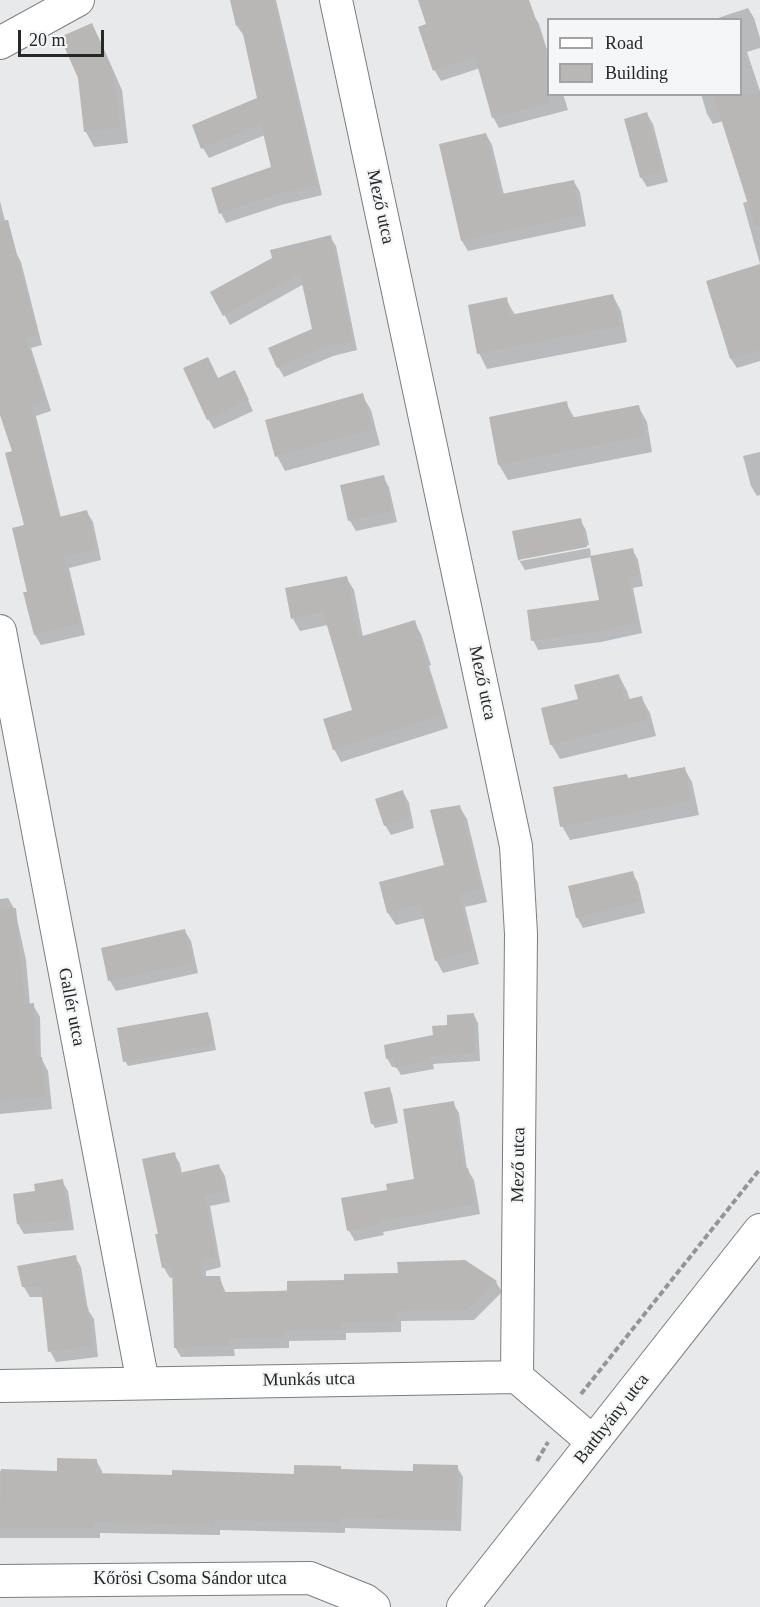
<!DOCTYPE html>
<html>
<head>
<meta charset="utf-8">
<style>
  body { margin:0 }
  #map { position:relative; width:760px; height:1607px; overflow:hidden; background:#e7e9ea; font-family:Georgia,serif }
  canvas { display:block }
  .legend { position:absolute; left:547px; top:18px; width:195px; height:78px; box-sizing:border-box; background:#f5f6f7; border:2px solid #a2a3a4; margin:0; padding:8px 10px; list-style:none; font-size:18px; color:#262727 }
  .legend li { display:flex; align-items:center; gap:12px; height:30px }
  .legend b { width:30px; border:2px solid #a2a3a4 }
  .scale { position:absolute; left:18px; top:30px; width:86px; height:27px; box-sizing:border-box; border:3px solid #262727; border-top:0; padding-left:8px; font-size:18px; line-height:21px; white-space:nowrap; color:#262727; -webkit-text-stroke:4px #f5f6f7; paint-order:stroke }
</style>
</head>
<body>
<div id="map">
<canvas width="760" height="1607"></canvas>
<ul class="legend">
<li><b style="height:8px;background:#fff"></b>Road</li>
<li><b style="height:16px;background:#b9b7b6"></b>Building</li>
</ul>
<div class="scale">20 m</div>
</div>
<script>
const c = document.querySelector('canvas').getContext('2d');
c.lineJoin = 'round';
function fill(path, color) { c.fillStyle = color; c.fill(path, 'evenodd'); }
const toPath = rows => new Path2D(rows.map(r => 'M' + r).join(''));
function stroke(path, color, width, dash) { c.strokeStyle = color; c.lineWidth = width; c.lineCap = dash ? 'butt' : 'round'; c.setLineDash(dash || []); c.stroke(path); }
function label(font, color, halo, rows, align = 'center') {
  c.font = font + ' Georgia,serif'; c.lineWidth = 4.5; c.setLineDash([]); c.textBaseline = 'middle'; c.strokeStyle = halo; c.fillStyle = color; for (const [text, x, y, turn = 0] of rows) {
    c.save(); c.translate(x, y); c.rotate((+turn || 0) * Math.PI / 180); c.textAlign = isNaN(turn) ? turn : align; if (halo) c.strokeText(text, 0, 0); c.fillText(text, 0, 0); c.restore();
  }
}
const shadow = toPath([
  [231,0,276,0,322,195,281,205,226,223,221,213,273,168,265,135,209,158,203,148,259,99,244,36,237,26],
  [419,0,479,0,533,14,539,24,548,53,548,94,563,94,568,110,499,128,493,117,480,68,441,81,435,71,420,28,428,25],
  [748,8,754,18,760,38,760,48,747,52,760,91,760,264,743,203,749,201,723,121,713,124,707,114,701,94,740,94,740,20,712,20],
  [91,24,100,40,122,90,128,143,94,147,86,132,79,78],
  [647,114,653,124,668,182,647,187,641,177],
  [486,134,492,145,504,195,574,182,580,192,586,226,468,251,462,241,440,146],
  [0,201,13,252,15,251,21,262,42,345,31,348,51,411,36,416,61,518,87,512,93,522,101,560,69,568,85,635,41,645,35,635,25,594,28,593,25,526,14,452,0,410],
  [330,237,336,246,357,350,333,356,284,377,278,367,313,330,304,284,230,325,212,292],
  [760,266,760,361,737,368,731,359],
  [613,296,621,311,627,342,487,369,479,353,506,299,515,315],
  [240,382,253,411,214,429,208,419],
  [362,395,371,410,380,445,285,471,277,456],
  [566,403,575,419,638,406,647,422,652,452,508,480,499,465],
  [760,452,760,495,757,496,751,486,743,456],
  [383,477,389,487,397,522,356,531,350,521,342,486],
  [580,520,586,530,589,545,520,558,520,561,590,548,591,557,632,549,638,560,643,586,633,588,642,633,601,642,538,650,533,640,529,612,601,601,592,557,525,570,519,560,514,532],
  [346,577,354,590,363,637,414,622,421,634,431,665,429,666,448,728,341,762,334,749,354,711,328,625,300,631,293,619],
  [619,676,627,691,630,700,641,697,650,713,656,736,560,759,551,744,580,700],
  [684,768,692,782,699,815,570,840,562,826,629,779],
  [403,792,409,803,414,828,391,835,385,825],
  [459,806,467,819,487,902,465,907,479,964,443,973,436,960,425,918,396,925,388,913,381,883,446,867],
  [632,872,638,883,645,913,583,928,577,917],
  [8,898,15,910,26,960,30,1005,33,1005,40,1017,41,1058,48,1071,52,1109,0,1114,0,899],
  [185,931,191,941,198,973,116,991,110,981,103,949],
  [207,1014,210,1018,216,1050,128,1066,125,1061],
  [474,1015,478,1023,480,1061,433,1064,434,1069,401,1075,396,1067,392,1067,387,1058],
  [389,1089,392,1094,398,1123,375,1128,372,1123],
  [453,1103,459,1113,467,1169,474,1180,480,1214,383,1232,384,1235,355,1241,349,1231,415,1180],
  [174,1154,180,1164,182,1174,219,1166,225,1176,230,1202,210,1206,221,1267,206,1271,206,1277,219,1277,226,1293,496,1282,502,1292,474,1320,401,1321,401,1332,346,1333,346,1340,289,1341,289,1348,234,1349,235,1356,181,1357,175,1347,174,1277,170,1278,164,1268,157,1235,160,1235],
  [62,1181,68,1191,74,1230,24,1234,18,1224,36,1192],
  [75,1257,81,1267,88,1310,94,1319,98,1357,56,1362,50,1351,44,1297,30,1297,24,1287],
  [96,1460,102,1471,102,1475,173,1477,296,1475,340,1467,342,1470,414,1472,457,1467,463,1477,461,1531,345,1528,345,1533,220,1530,220,1535,100,1533,100,1538,0,1538,0,1471,58,1472]
]);
const building = toPath([
  [230,0,274,0,317,185,275,195,219,214,211,188,271,167,261,124,201,149,192,125,257,98,241,25,236,26],
  [418,0,529,0,549,56,549,103,492,118,475,57,433,71,418,27,426,24],
  [92,23,114,74,120,128,84,132,78,78,60,37],
  [713,94,760,94,760,226,755,226],
  [647,112,663,171,640,178,624,119],
  [486,133,501,194,574,180,581,215,461,241,439,144],
  [8,220,38,335,26,338,46,401,31,406,59,517,87,510,96,549,64,557,80,624,34,635,23,592,27,592,12,528,24,525,5,453,12,451,0,415,0,221],
  [331,235,353,341,327,346,277,368,268,348,312,329,300,274,223,316,210,292,272,258,270,250],
  [760,264,760,350,730,359,706,281],
  [613,294,620,326,477,354,468,305,507,297,510,315],
  [208,357,218,378,235,370,249,400,207,420,183,368],
  [363,393,373,429,275,457,265,420],
  [567,401,570,418,639,405,645,436,498,465,489,417],
  [384,475,392,511,348,521,340,485],
  [581,518,587,547,518,560,512,531],
  [633,548,639,576,628,578,637,623,595,632,531,641,527,610,599,600,590,556],
  [347,576,359,637,415,620,425,652,423,653,442,715,333,750,323,719,352,710,323,612,291,619,285,588],
  [619,674,625,700,642,696,648,720,550,745,541,708,578,699,574,685],
  [685,767,692,801,560,827,553,787,627,774,628,778],
  [403,790,409,818,384,826,375,799],
  [460,805,481,889,459,895,473,951,435,961,420,905,387,913,379,882,444,865,430,810],
  [633,871,640,902,576,918,568,886],
  [16,908,25,1004,34,1003,36,1057,42,1057,46,1097,0,1101,0,909],
  [185,929,193,963,108,981,101,948],
  [208,1012,214,1045,123,1062,117,1028],
  [474,1013,476,1053,430,1056,430,1060,395,1068,393,1058,386,1059,384,1045,433,1035,432,1026,447,1025,447,1015],
  [390,1087,396,1119,371,1124,364,1092],
  [454,1101,464,1169,468,1168,475,1204,378,1222,379,1225,347,1231,341,1198,387,1190,386,1184,414,1179,403,1109],
  [175,1152,179,1173,219,1164,225,1191,205,1196,216,1257,201,1260,202,1276,220,1276,223,1292,287,1291,287,1281,344,1280,344,1274,398,1273,397,1262,465,1260,497,1281,468,1310,396,1311,396,1322,341,1323,341,1330,284,1331,284,1338,229,1339,229,1346,174,1348,172,1266,162,1268,155,1234,158,1234,142,1159],
  [63,1179,69,1220,17,1224,13,1194,35,1191,34,1184],
  [76,1255,85,1308,88,1307,93,1346,48,1352,41,1287,22,1287,17,1266],
  [57,1458,97,1459,96,1473,172,1475,172,1470,294,1474,294,1465,341,1466,341,1469,413,1471,413,1464,458,1465,456,1521,340,1518,339,1523,215,1520,215,1525,95,1523,94,1528,0,1528,1,1469,57,1471]
]);
const path = toPath([
  [581,1394,760,1169],
  [537,1461,548,1442]
]);
const street = toPath([
  [336,0,516,846,521,934,517,1377],
  [0,43,78,0],
  [0,631,143,1383],
  [0,1386,517,1377,593,1442],
  [0,1581,310,1578,365,1600,374,1607],
  [463,1607,760,1230]
]);
const streetNames = [
  ["Mező utca",380,207,78],
  ["Mező utca",482,683,78],
  ["Gallér utca",71,1007,79],
  ["Mező utca",519,1165,-89],
  ["Munkás utca",309,1380,-1],
  ["Batthyány utca",612,1419,-52],
  ["Kőrösi Csoma Sándor utca",190,1579]
];
fill(shadow, '#0003');
fill(building, '#b9b7b6');
stroke(street, '#7c7d7e', 34);
stroke(path, '#949696', 4, [6, 3]);
stroke(street, '#fff', 32);
label('18px', '#262727', '#f5f6f7', streetNames);
</script>
</body>
</html>
